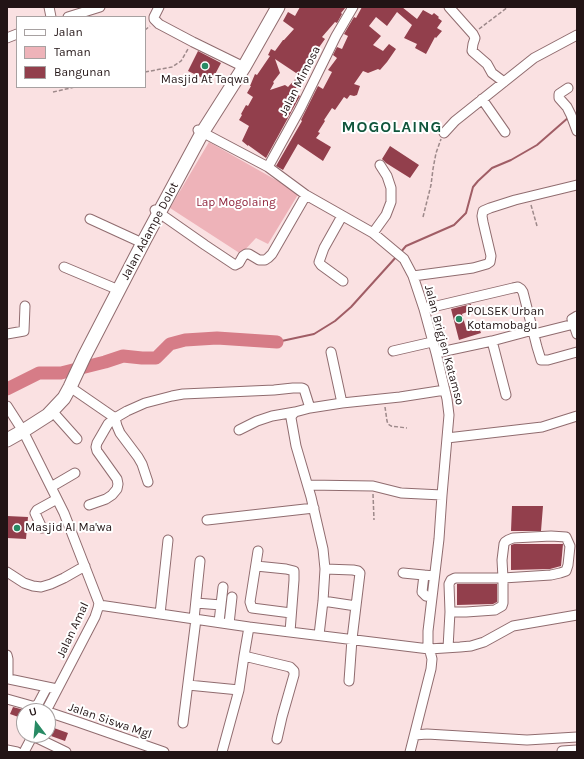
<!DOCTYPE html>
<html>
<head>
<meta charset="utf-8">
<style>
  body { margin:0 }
  #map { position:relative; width:584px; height:759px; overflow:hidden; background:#fae1e2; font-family:Karla,sans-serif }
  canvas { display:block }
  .frame { position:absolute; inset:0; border:8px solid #221415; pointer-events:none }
  .legend { position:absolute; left:16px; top:16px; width:130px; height:72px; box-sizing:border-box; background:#fff; border:1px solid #a7a1a1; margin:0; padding:5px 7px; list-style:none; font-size:12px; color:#221415 }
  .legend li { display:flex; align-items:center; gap:8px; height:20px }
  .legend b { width:20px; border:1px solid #a7a1a1 }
  .north { position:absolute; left:16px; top:703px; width:40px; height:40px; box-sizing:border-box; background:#fff; border:1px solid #a7a1a1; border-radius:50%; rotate:344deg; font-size:11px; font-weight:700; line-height:16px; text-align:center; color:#221415 }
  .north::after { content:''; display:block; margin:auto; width:14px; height:18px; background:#288a64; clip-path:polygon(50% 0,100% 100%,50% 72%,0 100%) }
</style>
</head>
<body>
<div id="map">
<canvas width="584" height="759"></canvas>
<div class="frame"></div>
<ul class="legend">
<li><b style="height:5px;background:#fff"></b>Jalan</li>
<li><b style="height:11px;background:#eeb3b9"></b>Taman</li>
<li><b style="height:11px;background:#923f4c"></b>Bangunan</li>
</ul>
<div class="north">U</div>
</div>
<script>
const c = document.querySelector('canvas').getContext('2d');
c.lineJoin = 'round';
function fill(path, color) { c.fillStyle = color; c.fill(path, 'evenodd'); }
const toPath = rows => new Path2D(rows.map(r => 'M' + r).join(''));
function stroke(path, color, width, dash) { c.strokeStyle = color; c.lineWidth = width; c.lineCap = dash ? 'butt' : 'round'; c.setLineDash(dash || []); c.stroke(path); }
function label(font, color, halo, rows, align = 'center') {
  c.font = font + ' Karla,sans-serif'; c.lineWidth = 4; c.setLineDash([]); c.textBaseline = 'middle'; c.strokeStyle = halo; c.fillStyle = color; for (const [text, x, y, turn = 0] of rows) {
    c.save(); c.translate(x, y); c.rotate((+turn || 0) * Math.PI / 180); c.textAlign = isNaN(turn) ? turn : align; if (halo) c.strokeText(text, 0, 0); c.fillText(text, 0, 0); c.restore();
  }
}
const green = toPath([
  [209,142,299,193,268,244,256,238,241,254,170,208]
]);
const stream = toPath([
  [400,253,406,246,454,225,466,213,473,187,478,181,492,168,511,160,537,145,569,117],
  [277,342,314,334,335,321,351,307,397,256]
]);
const river = toPath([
  [7,389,39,373,61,373,105,362,123,356,142,358,156,358,170,344,185,340,217,338,277,342]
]);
const building = toPath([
  [300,7,346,7,341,13,342,14,337,23,335,22,322,37,325,39,312,57,315,59,310,66,311,67,293,92,300,96,266,158,248,145,248,146,242,141,249,126,239,120,242,115,241,114,246,105,248,106,253,97,247,93,251,86,250,86,255,74,257,75,270,56,268,55,271,49,275,51,283,40,284,40,294,29,283,21,288,12,295,16],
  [275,59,299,75,288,87,285,85,270,90,274,83,273,82,280,73],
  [362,7,402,7,417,19,423,10,432,15,434,13,439,17,438,18,442,21,437,28,442,31,436,38,435,37,426,54,415,48,417,44,404,38,412,25,397,12,387,26,376,17,369,26,381,36,373,45,383,51,389,44,396,49,387,62,380,70,378,69,368,73,363,71,354,84,360,86,357,95,354,96,350,95,347,99,344,97,335,110,332,108,324,120,325,121,318,132,320,133,316,138,331,147,323,161,298,144,283,170,276,166,302,121,301,120,318,86,323,89,332,72,328,70,337,58,333,55,337,47,342,49,348,36,344,34,354,17,356,18],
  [198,51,221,63,211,82,188,71],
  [390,146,419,165,410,178,386,163,382,159],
  [471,304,472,310,462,314,466,328,478,325,481,333,459,340,451,309],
  [512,506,543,506,541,531,511,531],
  [7,516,28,517,26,539,7,538],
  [514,544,563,544,561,566,550,569,511,570,511,545],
  [457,584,497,584,497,602,493,604,457,605],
  [13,707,28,711,24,711,24,719,10,714],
  [54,728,68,733,65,741,51,736]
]);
const path = toPath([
  [479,29,508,7],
  [145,30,150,26],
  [145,72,172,67,181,61,188,49],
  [53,92,75,87],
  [531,205,537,226],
  [423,217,431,185,433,169,436,153,441,139],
  [385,407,387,421,388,424,391,426,407,428],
  [373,494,374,520]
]);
const minor = toPath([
  [49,7,51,17],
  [159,7,154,17,154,19,159,24,193,42,244,67],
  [449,7,473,34,475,38,473,44,472,51,487,64,492,73,504,82],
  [68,17,100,7],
  [7,38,17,34],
  [568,88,559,94,559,98,567,107,571,115,577,131],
  [482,99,505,132],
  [198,130,268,167,306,195,373,233,404,259,413,276,424,309,436,353,447,399,449,415,442,495,439,539,428,631,428,644,432,659,431,669,410,752],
  [444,133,455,121,534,58,577,35],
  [268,167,300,109,336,36,353,7],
  [155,210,205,245,235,265,239,263,243,256,246,254,249,254,259,260,265,260,268,258,272,254,306,195],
  [342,216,324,248,319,262,321,265,343,281],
  [90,219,138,241],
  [373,233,386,215,391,202,391,188,387,176,380,165],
  [64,267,114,288],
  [413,276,473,268,487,264,490,262,491,256,483,222,482,216,483,211,490,208,515,200,577,185],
  [424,309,513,288,518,287,521,289,523,292,537,347,541,360,548,360,577,352],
  [577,316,572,319,577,334],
  [7,334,24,331,25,306],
  [534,334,574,324],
  [492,341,506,395],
  [393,351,432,342],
  [331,352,342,403],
  [436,353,492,341,533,330],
  [70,387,115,418,127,411,145,403,172,396,183,394,274,390,293,388,302,388,304,389,310,408],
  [7,406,23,431,64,513,99,603,98,608,95,617,46,711],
  [52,411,77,439],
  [239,430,257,421,272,416,295,412],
  [447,438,542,427,577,416],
  [308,485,373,486,401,493,442,495],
  [51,487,75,473],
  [89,505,106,499,112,495,117,489,118,484,117,479,97,451,96,447,97,443,108,424,115,418,117,426,120,433,138,457,142,464,148,482],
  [207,520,314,508],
  [42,528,35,513,37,510,57,499],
  [258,551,250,602,252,608,291,613],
  [256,566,286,569,294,571,294,580,290,632],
  [325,569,353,570,358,571,360,573,352,639,349,681],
  [7,572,24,583,33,586,41,587,51,584,64,578,85,566],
  [403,573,434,576],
  [424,575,422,592,426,596,432,597],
  [323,601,356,606],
  [196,603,221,605],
  [99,605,249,627,429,649,460,647,471,646,484,642,513,626,577,615],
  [160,614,168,540],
  [194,619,200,561],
  [219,622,223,587],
  [229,624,232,597],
  [249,627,244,656,290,667,294,671,294,675,282,717,277,739],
  [319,635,323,601,325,569,323,549,311,497,296,446,291,418,292,415,295,412,310,408,342,403,400,397,445,390],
  [448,648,450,612,466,612,495,610,502,606,503,603,503,578,502,560,504,544,505,542,508,540,513,538,551,536,566,537,570,546,568,565,566,571,560,573,551,575,503,578,455,578,451,580,449,584,450,612],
  [7,655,8,659,8,676,9,679,57,689],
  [188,685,239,690],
  [7,699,32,706,35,706,38,704,47,687],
  [48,712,78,722,164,752],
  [183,723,196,619],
  [415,735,427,734,527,740,577,737],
  [33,736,66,752],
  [7,750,17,752],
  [562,751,577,750],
  [24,752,33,735],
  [222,752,239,690,244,656]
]);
const highway = toPath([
  [7,440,23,431,48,415,64,398,70,387,84,357,145,239,202,133,244,67,278,7]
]);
const markers = [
  [205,66,4,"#288a64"],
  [459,319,4,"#288a64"],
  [17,528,4,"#288a64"]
];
const poiNames = [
  ["Masjid At Taqwa",205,80,"center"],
  ["POLSEK Urban",467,312],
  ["Kotamobagu",467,326],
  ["Masjid Al Ma'wa",25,528]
];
const streetNames = [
  ["Jalan Mimosa",300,81,-63],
  ["Jalan Adampe Dolot",150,231,-62],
  ["Jalan Brigjen Katamso",444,345,75],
  ["Jalan Amal",73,630,-65],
  ["Jalan Siswa Mgl",110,721,19]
];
const parkNames = [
  ["Lap Mogolaing",236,203]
];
const districtNames = [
  ["MOGOLAING",392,127]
];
fill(green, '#eeb3b9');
stroke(stream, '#a05d65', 2);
stroke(river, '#d67c87', 13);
fill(building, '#923f4c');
stroke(minor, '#906c6f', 11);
stroke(highway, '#906c6f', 15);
stroke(path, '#9d898a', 1.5, [4, 2]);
stroke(minor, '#fff', 9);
stroke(highway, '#fff', 13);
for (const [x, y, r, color] of markers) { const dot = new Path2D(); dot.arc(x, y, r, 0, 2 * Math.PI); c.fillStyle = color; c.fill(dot); stroke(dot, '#fff', 1.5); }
label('12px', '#221415', '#fff', poiNames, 'left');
label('12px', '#221415', '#fff', streetNames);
label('12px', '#90253c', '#fff', parkNames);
c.letterSpacing = '1px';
label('bold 16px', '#10563c', '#fff', districtNames);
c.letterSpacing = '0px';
</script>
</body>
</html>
